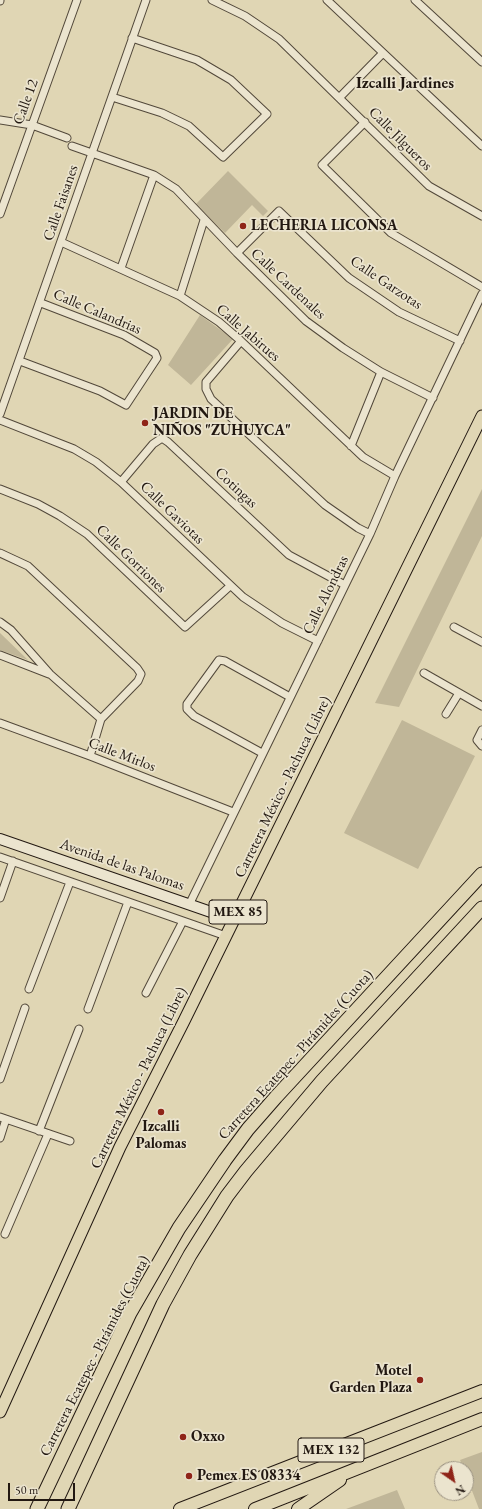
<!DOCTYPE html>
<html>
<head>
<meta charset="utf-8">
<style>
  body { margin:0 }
  #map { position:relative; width:482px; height:1509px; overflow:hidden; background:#e0d6b4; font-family:"EB Garamond",serif }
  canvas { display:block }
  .north { position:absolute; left:434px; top:1461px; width:40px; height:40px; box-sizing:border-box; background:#ebe4ce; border:1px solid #9b9282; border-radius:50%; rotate:146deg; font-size:11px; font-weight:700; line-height:16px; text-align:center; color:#221811 }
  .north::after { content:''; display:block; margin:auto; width:14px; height:18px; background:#8f2418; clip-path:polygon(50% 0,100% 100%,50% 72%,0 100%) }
  .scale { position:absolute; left:8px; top:1483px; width:67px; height:18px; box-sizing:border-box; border:2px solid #221811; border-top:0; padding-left:5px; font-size:12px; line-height:14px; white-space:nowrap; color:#221811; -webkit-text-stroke:3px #ebe4ce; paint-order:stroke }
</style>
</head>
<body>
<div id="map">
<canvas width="482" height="1509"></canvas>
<div class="north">N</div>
<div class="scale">50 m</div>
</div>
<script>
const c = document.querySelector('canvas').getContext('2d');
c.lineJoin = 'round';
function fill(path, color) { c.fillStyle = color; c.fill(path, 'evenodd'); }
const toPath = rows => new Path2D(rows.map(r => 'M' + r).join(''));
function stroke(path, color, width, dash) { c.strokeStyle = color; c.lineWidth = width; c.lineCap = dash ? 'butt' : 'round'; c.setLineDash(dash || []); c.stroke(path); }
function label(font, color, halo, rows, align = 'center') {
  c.font = font + ' "EB Garamond",serif'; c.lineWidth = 3.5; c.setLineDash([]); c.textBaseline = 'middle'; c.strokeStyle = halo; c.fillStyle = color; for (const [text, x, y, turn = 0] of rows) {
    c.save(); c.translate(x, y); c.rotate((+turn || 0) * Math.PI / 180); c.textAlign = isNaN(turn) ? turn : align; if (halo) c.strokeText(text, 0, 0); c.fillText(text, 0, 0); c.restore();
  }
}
const green = toPath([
  [228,171,268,211,263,216,252,205,225,233,195,205],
  [200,315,233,339,191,385,168,365],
  [482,489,482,536,399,707,375,703],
  [0,633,28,660,0,650],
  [402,720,475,756,418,869,344,833],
  [482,1452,482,1509,479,1509,466,1475,466,1469,464,1469,460,1460],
  [397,1490,405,1509,346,1509]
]);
const minor = toPath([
  [212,0,245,16,279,39,429,186,482,216],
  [327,0,482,146],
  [415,0,482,62],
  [0,1,0,0],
  [112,97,162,113,189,126,223,157,267,114,231,80,197,60,132,38],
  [340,97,383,53],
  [0,120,32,125,67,138],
  [365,122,322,165,391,233,482,287],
  [72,146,154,175,176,189,237,253,306,321,343,348,381,372,433,398],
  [0,214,77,0],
  [61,242,180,296,219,322,241,341,363,457,395,476],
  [237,253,279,211,349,278,399,312,460,341],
  [121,268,154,175],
  [180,296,204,220],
  [241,341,206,382,206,389,211,399,325,505,358,528,370,534],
  [20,361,100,391,126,405,157,358,155,353,124,335,41,303],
  [0,414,146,0],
  [0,420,74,449,96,462,121,482,243,597,282,623,318,641],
  [351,446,381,372],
  [121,482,153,444,162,438,168,442,289,555,345,585],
  [0,489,38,504,60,516,87,534,185,627,230,586],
  [0,553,28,566,137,668,141,674,138,681,101,719,90,756],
  [0,622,11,630,50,674,101,719],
  [454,627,482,642],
  [0,655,49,674],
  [424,673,482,706],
  [446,714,459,693],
  [0,723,90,756,233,812],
  [482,730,477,740,482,746],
  [262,753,194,716,187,709,187,704,219,660,225,661,290,697],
  [0,857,226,936],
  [0,898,13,861],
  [189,905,370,534,395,476,482,294],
  [29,989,70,882],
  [146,993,183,921],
  [88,1009,128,902],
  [0,1079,25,1008],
  [0,1117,70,1141],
  [39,1131,79,1029],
  [0,1138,6,1119],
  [5,1234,48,1134]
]);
const secondary = toPath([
  [0,839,234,920]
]);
const primary = toPath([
  [0,1412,120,1147,184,1021,482,416]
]);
const trunk = toPath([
  [180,1509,482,1391],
  [255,1509,482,1419],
  [298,1509,340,1480]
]);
const motorway = toPath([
  [37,1509,130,1313,179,1228,225,1160,248,1129,276,1097,482,874],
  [68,1509,163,1304,190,1255,227,1196,246,1171,322,1081,482,908]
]);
const markers = [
  [243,226,4,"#8f2418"],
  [145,423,4,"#8f2418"],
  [161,1112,4,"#8f2418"],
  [420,1380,4,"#8f2418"],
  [183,1437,4,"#8f2418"],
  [189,1476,4,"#8f2418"]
];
const shields = [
  [238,912,58],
  [331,1450,66]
];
const shieldNames = [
  ["MEX 85",238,912],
  ["MEX 132",331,1450]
];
const streetNames = [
  ["Calle 12",26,102,-70],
  ["Calle Jilgueros",400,139,45],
  ["Calle Faisanes",61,203,-71],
  ["Calle Garzotas",386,283,34],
  ["Calle Cardenales",288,284,43],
  ["Calle Calandrias",97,312,23],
  ["Calle Jabirues",248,333,41],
  ["Cotingas",236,488,43],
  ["Calle Gaviotas",172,513,44],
  ["Calle Gorriones",131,559,44],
  ["Calle Alondras",326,595,-64],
  ["Calle Mirlos",122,755,21],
  ["Carretera México - Pachuca (Libre)",283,787,-64],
  ["Avenida de las Palomas",122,865,19],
  ["Carretera Ecatepec - Pirámides (Cuota)",296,1055,-48],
  ["Carretera México - Pachuca (Libre)",139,1078,-64],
  ["Carretera Ecatepec - Pirámides (Cuota)",95,1356,-63]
];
const poiNames = [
  ["LECHERIA LICONSA",251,226],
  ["JARDIN DE",153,414],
  ["NIÑOS \"ZUHUYCA\"",153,431],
  ["Izcalli",161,1127,"center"],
  ["Palomas",161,1144,"center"],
  ["Motel",412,1371,"right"],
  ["Garden Plaza",412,1388,"right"],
  ["Oxxo",191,1437],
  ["Pemex ES 08334",197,1476]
];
const neighbourhoodNames = [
  ["Izcalli Jardines",405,84]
];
fill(green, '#c0b698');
stroke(minor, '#52483a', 9);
stroke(secondary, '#221811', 12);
stroke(primary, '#221811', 13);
stroke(trunk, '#221811', 14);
stroke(motorway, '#221811', 15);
stroke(minor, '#ebe4ce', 7);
stroke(secondary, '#ebe4ce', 10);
stroke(primary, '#e0d6b4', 11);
stroke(trunk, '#e0d6b4', 12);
stroke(motorway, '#e0d6b4', 13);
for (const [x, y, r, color] of markers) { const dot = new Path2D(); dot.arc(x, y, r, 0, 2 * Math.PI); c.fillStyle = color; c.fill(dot); stroke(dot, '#ebe4ce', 1.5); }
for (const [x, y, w] of shields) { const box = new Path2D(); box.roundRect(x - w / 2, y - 12, w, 24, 3); c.fillStyle = '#ebe4ce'; c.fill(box); stroke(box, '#221811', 1); }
label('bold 14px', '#221811', null, shieldNames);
label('15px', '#221811', '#ebe4ce', streetNames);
label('bold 15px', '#221811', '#ebe4ce', poiNames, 'left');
label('bold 16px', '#221811', '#ebe4ce', neighbourhoodNames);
</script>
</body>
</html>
